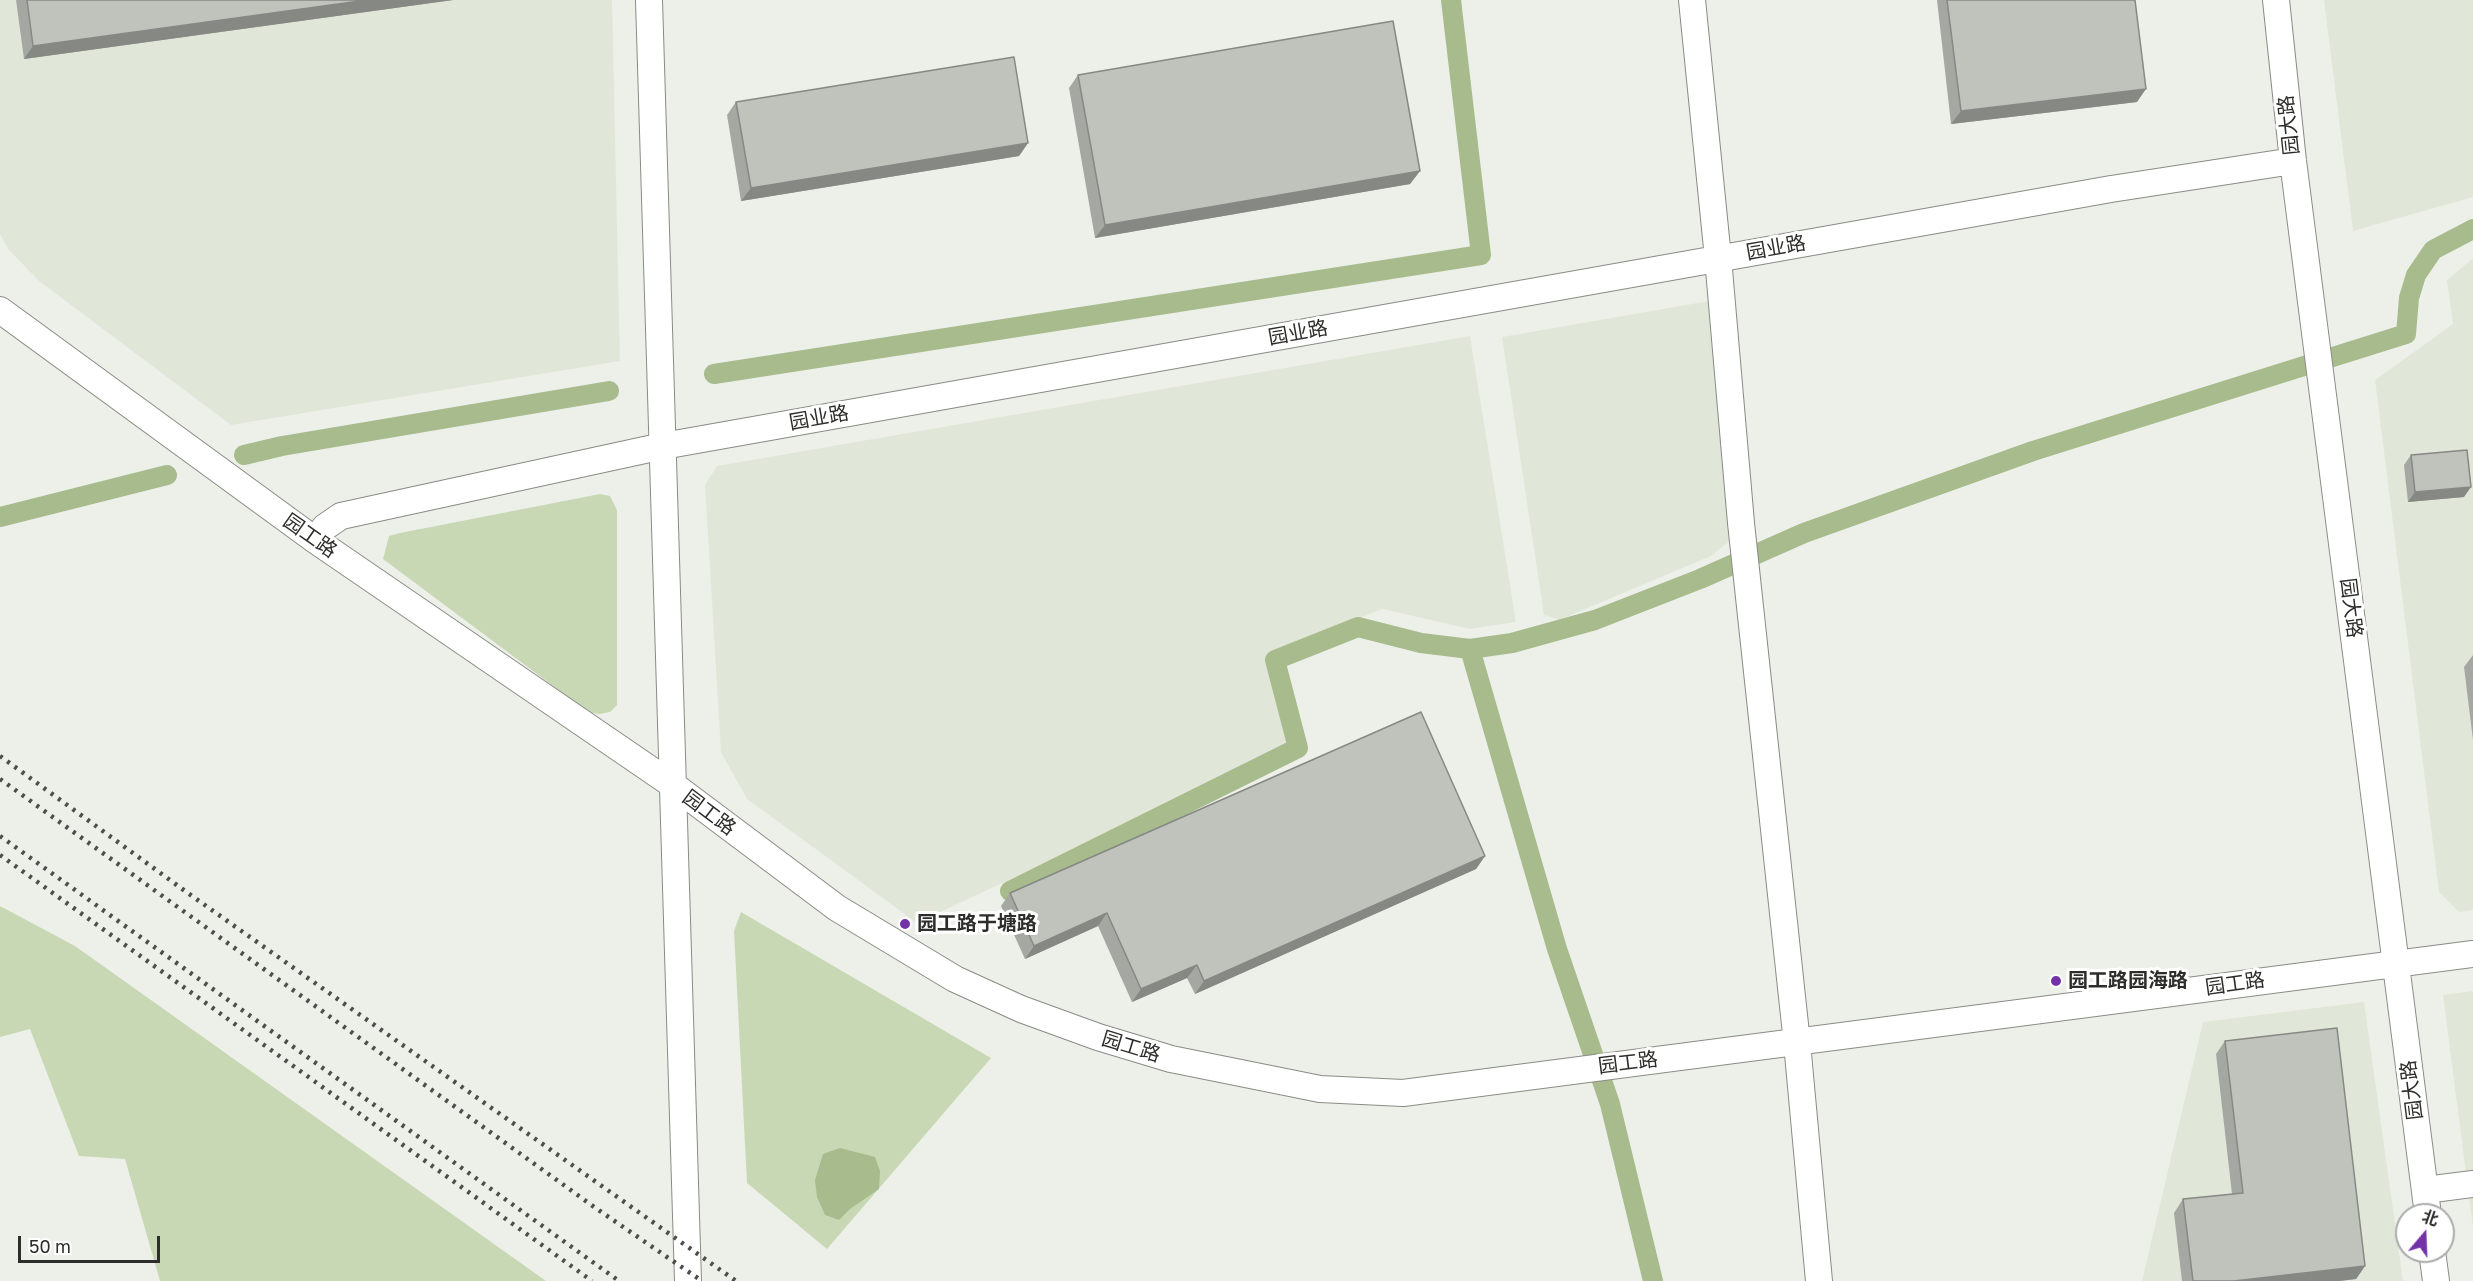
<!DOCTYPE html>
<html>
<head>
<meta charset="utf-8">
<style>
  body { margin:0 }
  #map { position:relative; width:2473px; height:1281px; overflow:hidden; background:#edf0e9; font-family:"Golos Text","Noto Sans SC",sans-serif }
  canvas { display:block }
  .north { position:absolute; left:2395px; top:1203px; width:60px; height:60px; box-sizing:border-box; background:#fff; border:2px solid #ababaa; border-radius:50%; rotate:19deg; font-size:16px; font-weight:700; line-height:24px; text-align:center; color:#2d2e2b }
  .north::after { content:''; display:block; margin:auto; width:21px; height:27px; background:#7333a8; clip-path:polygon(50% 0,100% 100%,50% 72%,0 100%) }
  .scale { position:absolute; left:18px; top:1236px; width:142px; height:27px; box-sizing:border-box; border:3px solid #2d2e2b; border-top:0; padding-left:8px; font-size:18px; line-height:21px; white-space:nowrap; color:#2d2e2b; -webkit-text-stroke:4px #fff; paint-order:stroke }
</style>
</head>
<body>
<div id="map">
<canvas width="2473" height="1281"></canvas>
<div class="north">北</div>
<div class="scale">50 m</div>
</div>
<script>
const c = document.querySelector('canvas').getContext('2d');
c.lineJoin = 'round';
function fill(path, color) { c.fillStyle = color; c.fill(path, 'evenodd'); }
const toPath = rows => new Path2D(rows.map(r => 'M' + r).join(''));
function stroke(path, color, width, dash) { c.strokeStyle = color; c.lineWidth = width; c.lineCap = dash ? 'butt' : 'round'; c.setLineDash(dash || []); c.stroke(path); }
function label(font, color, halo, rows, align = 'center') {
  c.font = font + ' "Golos Text","Noto Sans SC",sans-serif'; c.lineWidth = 6; c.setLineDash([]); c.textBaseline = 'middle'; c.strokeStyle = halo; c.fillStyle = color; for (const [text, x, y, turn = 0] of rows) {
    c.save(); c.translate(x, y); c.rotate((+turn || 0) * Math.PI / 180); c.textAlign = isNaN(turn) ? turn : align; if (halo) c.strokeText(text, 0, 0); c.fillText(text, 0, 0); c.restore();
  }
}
const built = toPath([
  [0,0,612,0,620,361,231,425,39,281,8,249,0,234],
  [2324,0,2473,0,2473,197,2353,231],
  [2473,258,2473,910,2459,912,2439,892,2375,380,2453,324,2447,280],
  [1709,301,1730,541,1711,556,1559,620,1544,615,1502,337],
  [1470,336,1516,622,1470,629,1382,609,1269,653,1287,745,1130,823,917,923,747,799,721,752,705,485,717,466],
  [2473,991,2473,1228,2443,995],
  [2364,1002,2403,1281,2142,1281,2203,1022]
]);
const green = toPath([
  [600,494,610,496,617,510,617,705,610,712,599,714,588,712,383,559,389,536,400,533],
  [0,906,75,946,546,1281,160,1281,125,1159,79,1156,30,1029,0,1037],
  [741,912,991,1058,827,1249,747,1183,734,931]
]);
const water = toPath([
  [840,1148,875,1157,880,1171,879,1189,850,1209,839,1220,825,1215,817,1197,815,1180,823,1154]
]);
const canal = toPath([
  [714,374,1481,255,1451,0],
  [244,455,282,446,609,391],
  [0,517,167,475],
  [1470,649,1557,949,1610,1104,1653,1281],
  [1010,891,1298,748,1275,660,1358,627,1421,643,1470,649,1512,643,1595,620,1700,579,1804,533,2033,451,2406,334,2409,298,2416,275,2433,250,2473,229]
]);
const minor = toPath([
  [649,0,688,1281],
  [1692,0,1718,258,1741,523,1797,1043,1819,1281],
  [2276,0,2293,161,2428,1215],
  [0,310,315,540,673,785,837,908,955,979,1021,1009,1098,1037,1171,1059,1320,1089,1403,1093,2473,954],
  [315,540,325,527,341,516,663,446,2111,189,2293,161],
  [2425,1190,2473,1184],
  [2432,1251,2436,1281]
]);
const rail = toPath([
  [0,756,185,891,736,1281],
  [0,779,597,1209,702,1281],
  [0,836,619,1281],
  [0,855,592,1281]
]);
const wall = toPath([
  [16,0,453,0,24,59],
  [1937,0,2135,0,2137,102,1951,124],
  [1078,75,1420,171,1410,184,1095,238,1069,88],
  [736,102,1028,143,1019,156,741,201,727,115],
  [2411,455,2464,497,2408,502,2404,465],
  [2473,655,2473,740,2464,667],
  [1485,856,1476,869,1195,994,1187,978,1132,1002,1098,926,1025,959,1001,906,1010,893],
  [2225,1041,2365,1266,2356,1279,2339,1281,2182,1281,2174,1213,2183,1199,2232,1194,2216,1054]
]);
const shadedWall = toPath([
  [367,0,453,0,24,59,33,46],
  [2146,89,2137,102,1951,124,1961,111],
  [1028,143,1019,156,741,201,751,188],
  [1420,171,1410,184,1095,238,1105,225],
  [2471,487,2464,497,2408,502,2415,492],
  [1485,856,1476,869,1195,994,1204,981],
  [1107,913,1098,926,1025,959,1034,946],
  [1197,965,1187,978,1132,1002,1141,989],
  [2365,1266,2356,1279,2339,1281,2234,1281]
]);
const building = toPath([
  [27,0,367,0,33,46,27,0],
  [1947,0,2135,0,2146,89,1961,111,1947,0],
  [1393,21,1420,171,1105,225,1078,75,1393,21],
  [1014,57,1028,143,751,188,736,102,1014,57],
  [2467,450,2471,487,2415,492,2411,455,2467,450],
  [1421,712,1485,856,1204,981,1197,965,1141,989,1107,913,1034,946,1010,893,1421,712],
  [2337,1028,2365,1266,2234,1281,2193,1281,2183,1199,2243,1193,2225,1041,2337,1028]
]);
const markers = [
  [905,924,6,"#7333a8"],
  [2056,981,6,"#7333a8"]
];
const streetNames = [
  ["园大路",2289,125,-96],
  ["园业路",1776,248,-10],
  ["园业路",1298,333,-10],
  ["园业路",819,418,-10],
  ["园工路",310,536,35],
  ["园大路",2351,608,83],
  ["园工路",709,813,37],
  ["园工路",2235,984,-8],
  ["园工路",1131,1047,17],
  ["园工路",1628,1063,-7],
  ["园大路",2412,1090,-97]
];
const poiNames = [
  ["园工路于塘路",917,924],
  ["园工路园海路",2068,981]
];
fill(built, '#e1e7d8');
fill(green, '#c9d8b4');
fill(water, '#a8bb8d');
stroke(canal, '#a8bb8d', 20);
stroke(minor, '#898c85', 28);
stroke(minor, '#fff', 26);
stroke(rail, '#4d4e4b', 4.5, [3, 6]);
fill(wall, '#a5a8a2');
fill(shadedWall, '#868884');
fill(building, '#c0c3bc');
stroke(building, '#868884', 1.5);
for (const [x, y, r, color] of markers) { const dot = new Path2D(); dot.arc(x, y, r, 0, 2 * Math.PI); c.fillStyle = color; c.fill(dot); stroke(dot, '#fff', 2); }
label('20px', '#2d2e2b', '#fff', streetNames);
label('bold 20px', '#2d2e2b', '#fff', poiNames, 'left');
</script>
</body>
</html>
